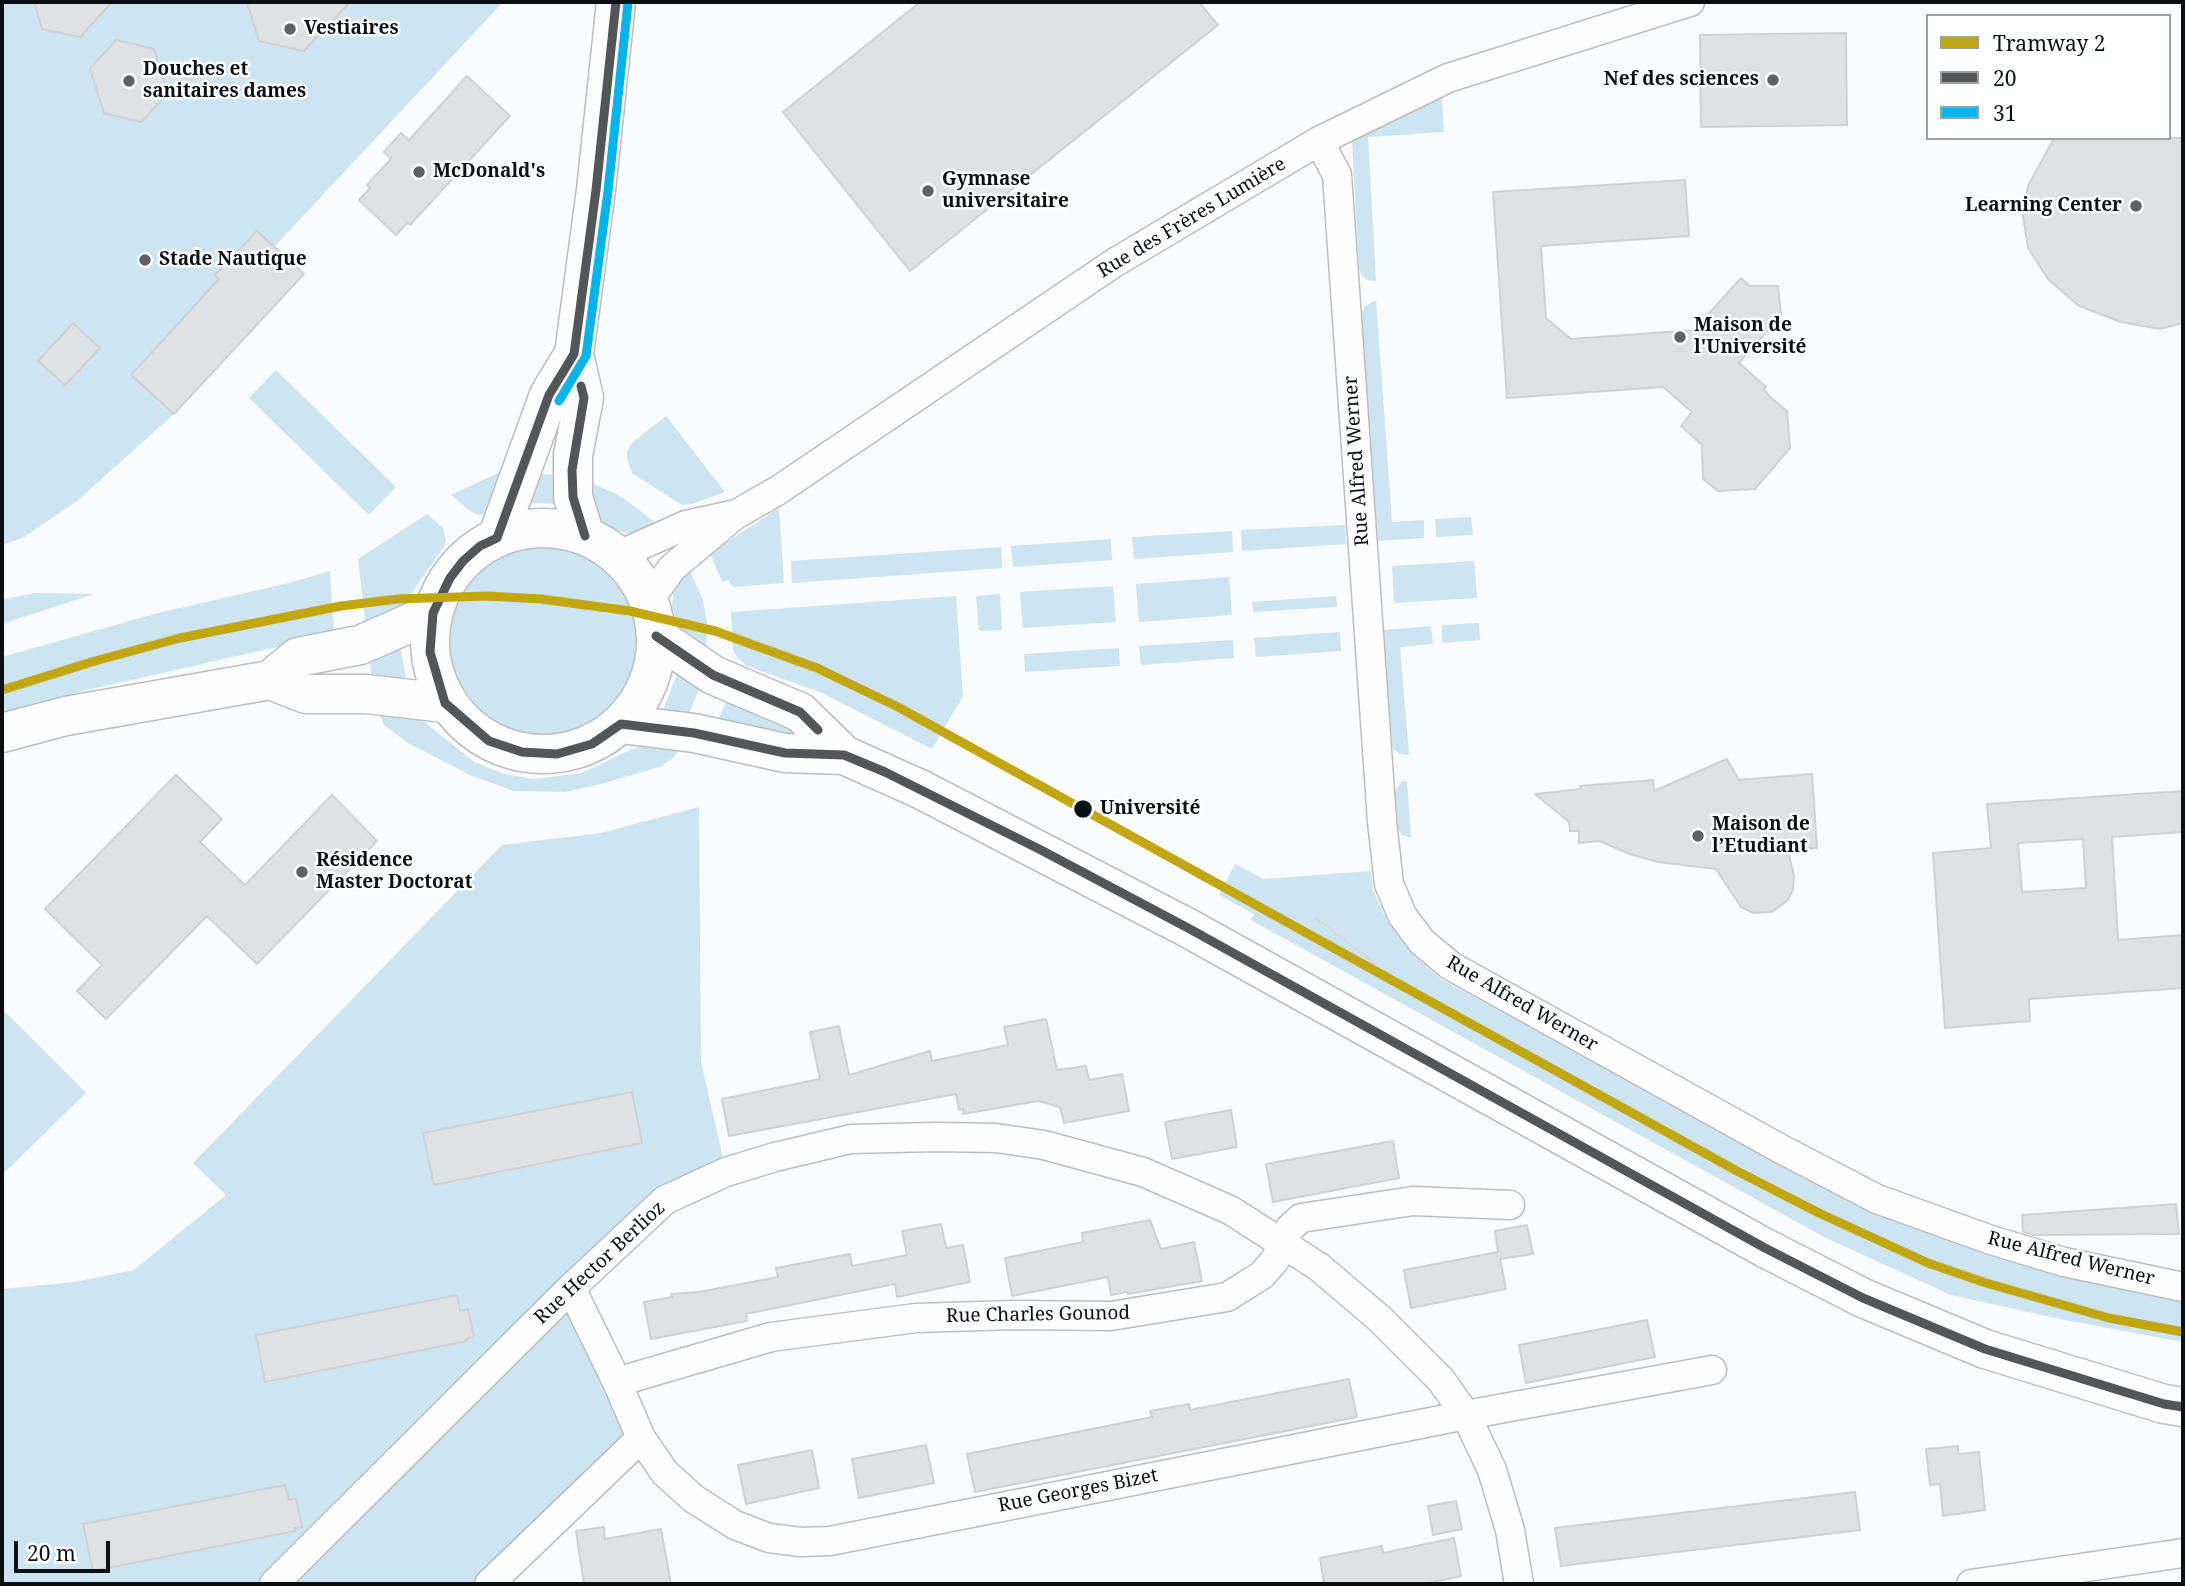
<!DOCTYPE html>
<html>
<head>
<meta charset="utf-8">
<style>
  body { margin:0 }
  #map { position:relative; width:2185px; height:1586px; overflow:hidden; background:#fafbfc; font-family:"Noto Serif",serif }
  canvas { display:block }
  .frame { position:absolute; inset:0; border:4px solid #0b0f12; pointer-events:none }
  .legend { position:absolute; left:1926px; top:14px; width:245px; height:126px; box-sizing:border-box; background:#fff; border:2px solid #9d9fa0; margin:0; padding:9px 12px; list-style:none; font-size:21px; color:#0b0f12 }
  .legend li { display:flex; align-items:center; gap:14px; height:35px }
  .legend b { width:35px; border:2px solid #9d9fa0 }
  .scale { position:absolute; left:14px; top:1541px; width:96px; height:32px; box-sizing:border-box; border:4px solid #0b0f12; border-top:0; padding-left:9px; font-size:21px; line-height:24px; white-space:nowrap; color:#0b0f12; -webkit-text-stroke:5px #fff; paint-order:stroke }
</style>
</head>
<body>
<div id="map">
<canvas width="2185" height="1586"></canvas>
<div class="frame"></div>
<ul class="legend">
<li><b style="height:9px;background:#c2a60f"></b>Tramway 2</li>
<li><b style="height:9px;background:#535658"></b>20</li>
<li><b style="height:9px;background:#02b4e7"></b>31</li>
</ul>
<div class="scale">20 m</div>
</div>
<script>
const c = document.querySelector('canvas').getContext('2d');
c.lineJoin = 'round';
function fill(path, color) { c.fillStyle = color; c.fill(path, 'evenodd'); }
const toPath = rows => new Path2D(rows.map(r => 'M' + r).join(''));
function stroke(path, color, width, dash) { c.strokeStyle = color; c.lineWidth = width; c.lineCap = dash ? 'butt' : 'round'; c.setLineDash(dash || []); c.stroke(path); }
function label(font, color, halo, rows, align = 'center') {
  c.font = font + ' "Noto Serif",serif'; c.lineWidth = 5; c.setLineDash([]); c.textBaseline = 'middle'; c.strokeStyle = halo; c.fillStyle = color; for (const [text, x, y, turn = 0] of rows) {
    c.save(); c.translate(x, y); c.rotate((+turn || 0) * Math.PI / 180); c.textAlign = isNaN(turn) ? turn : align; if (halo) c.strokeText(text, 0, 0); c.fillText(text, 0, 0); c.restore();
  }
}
const green = toPath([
  [2,2,503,2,275,246,304,274,233,351,174,414,77,501,24,537,2,545],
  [1441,90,1444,132,1368,137,1376,281,1368,280,1362,276,1359,268,1352,140],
  [1376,300,1392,522,1424,520,1424,538,1378,541,1361,314,1365,306],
  [276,370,396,487,369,515,249,398],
  [666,416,725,492,692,504,682,505,632,473,627,459,627,451,632,443],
  [509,468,487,513,480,515,473,513,451,495],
  [536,472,557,476,557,504,526,503],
  [585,480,622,497,656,523,639,533,627,533,613,529,602,521,595,511],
  [779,508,784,583,733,587,728,580,722,582,710,553],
  [427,514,443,528,446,541,443,548,403,605,366,628,358,559],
  [1471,517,1473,535,1436,537,1435,519],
  [1345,525,1346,544,1242,551,1241,530],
  [1232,531,1233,552,1134,559,1132,537],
  [1111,539,1112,560,1013,567,1011,546],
  '444 642a99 99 0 1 1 198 0a99 99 0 1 1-198 0Z',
  [1001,547,1002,568,792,583,791,561],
  [1474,561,1477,598,1394,603,1392,566],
  [689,569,703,600,707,623,706,659,689,644,679,628,672,607,674,586],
  [330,571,334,634,83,691,2,715,2,657,162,612,289,583],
  [1229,577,1232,615,1139,622,1136,584],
  [1113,586,1116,622,1023,628,1020,592],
  [34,593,94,594,2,624,2,600],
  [1000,594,1002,630,979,631,976,596],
  [956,596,963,696,932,749,822,693,747,666,735,655,733,648,731,612],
  [1336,596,1337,607,1253,612,1252,602],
  [1479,623,1480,640,1442,643,1442,625],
  [1431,626,1433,644,1400,647,1409,755,1401,754,1395,751,1392,745,1384,630],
  [1340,632,1341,651,1256,657,1254,638],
  [1233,640,1234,658,1141,665,1139,646],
  [400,646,407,683,372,685,370,657],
  [1119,648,1120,666,1025,672,1024,654],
  [678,672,701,683,687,719,661,715],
  [730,694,796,725,793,733,791,734,717,722],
  [379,714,417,716,474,762,504,774,534,779,582,773,628,751,643,746,681,746,674,757,662,766,601,784,565,792,514,791,472,776,408,743,384,725],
  [1402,781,1407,781,1411,838,1402,835,1398,829,1395,791],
  [699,807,701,1061,726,1172,665,1200,571,1288,641,1438,489,1584,2,1584,2,1289,75,1282,134,1270,226,1195,193,1163,502,845,601,833],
  [1235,864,1263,879,1371,871,1373,891,1386,918,1410,952,1441,979,1750,1146,2183,1299,2183,1342,2060,1319,1951,1295,1824,1237,1251,920,1254,914,1219,895],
  [2,1009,86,1093,2,1175]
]);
const building = toPath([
  [34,2,112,2,80,37,42,29,34,2],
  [247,2,350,2,304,51,259,41,247,2],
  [920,2,1199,2,1218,25,910,271,783,112,920,2],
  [1846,33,1847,125,1701,127,1700,35,1846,33],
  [116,40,154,49,168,93,141,122,104,113,90,69,116,40],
  [467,76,510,116,410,225,408,222,396,235,359,200,370,188,367,185,391,159,384,152,401,133,409,140,467,76],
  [2054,138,2183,138,2183,323,2160,329,2121,322,2079,306,2048,279,2028,248,2023,216,2028,186,2054,138],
  [1685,180,1689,236,1541,246,1546,318,1571,339,1694,330,1741,278,1750,286,1778,286,1781,315,1739,363,1766,387,1764,389,1769,396,1787,411,1790,448,1755,489,1718,491,1703,479,1702,445,1681,426,1692,412,1663,387,1507,398,1493,192,1685,180],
  [257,231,304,274,174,414,131,375,219,279,215,275,257,231],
  [73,323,100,348,65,385,38,361,73,323],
  [1727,759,1739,780,1812,774,1817,848,1788,850,1794,876,1793,889,1788,900,1772,912,1753,913,1741,907,1716,869,1658,862,1630,854,1599,841,1579,843,1579,831,1570,831,1569,822,1535,794,1581,789,1580,786,1653,780,1654,791,1727,759],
  [176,775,222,819,200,842,245,885,332,795,377,841,257,964,207,916,106,1019,77,991,102,965,45,909,176,775],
  [2183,791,2183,832,2112,837,2118,940,2183,935,2183,988,2029,999,2030,1021,1945,1028,1933,853,1991,848,1987,804,2183,791],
  [2083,839,2086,888,2022,892,2018,843,2083,839],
  [1046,1019,1057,1070,1086,1066,1089,1080,1122,1074,1129,1111,1064,1123,1060,1107,1038,1101,963,1114,963,1109,959,1110,956,1094,729,1136,722,1099,820,1079,810,1032,839,1026,849,1075,930,1051,932,1061,1008,1045,1004,1027,1046,1019],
  [632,1092,642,1143,434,1185,423,1133,632,1092],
  [1231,1110,1237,1147,1172,1159,1165,1122,1231,1110],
  [1393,1141,1399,1178,1273,1202,1266,1164,1393,1141],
  [2176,1204,2179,1234,2033,1235,2023,1232,2022,1215,2176,1204],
  [1150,1220,1161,1249,1194,1242,1202,1281,1128,1294,1127,1292,1111,1295,1108,1277,1012,1296,1005,1258,1083,1242,1082,1233,1150,1220],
  [941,1224,946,1248,963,1245,970,1282,897,1297,895,1284,746,1314,747,1321,651,1339,644,1302,672,1297,671,1294,699,1292,778,1277,776,1268,850,1254,852,1266,907,1255,902,1231,941,1224],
  [1527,1225,1533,1254,1500,1259,1506,1289,1411,1308,1404,1270,1498,1252,1495,1231,1527,1225],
  [457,1295,460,1311,468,1309,474,1337,466,1339,467,1341,265,1382,256,1335,457,1295],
  [1647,1320,1655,1357,1526,1383,1519,1345,1647,1320],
  [1349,1379,1357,1417,975,1492,967,1454,1152,1417,1150,1411,1189,1404,1190,1410,1349,1379],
  [926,1445,934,1483,859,1498,852,1459,926,1445],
  [1958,1446,1958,1454,1979,1452,1985,1510,1943,1516,1940,1484,1930,1485,1926,1449,1958,1446],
  [812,1450,819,1488,746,1504,738,1465,812,1450],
  [285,1485,289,1500,296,1499,302,1527,294,1528,295,1531,93,1571,83,1524,285,1485],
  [1855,1492,1860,1530,1561,1566,1555,1528,1855,1492],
  [1456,1501,1462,1529,1433,1535,1428,1506,1456,1501],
  [604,1527,605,1539,661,1529,671,1584,584,1584,576,1531,604,1527],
  [1454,1538,1461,1576,1424,1584,1324,1584,1320,1558,1382,1546,1383,1553,1454,1538]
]);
const minor = toPath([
  [1319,141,1337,175,1382,821,1389,884,1402,915,1422,942,1451,966,1781,1149,1877,1199,1991,1240,2064,1262,2183,1287],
  [617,556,686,525,732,515],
  [649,600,672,568,735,515,777,491,1114,263,1319,141,1448,78,1690,2],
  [571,1288,617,1382,641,1438,665,1473,694,1499,735,1525,769,1538,801,1542,830,1541,1466,1415,1712,1370],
  [617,1382,771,1337,916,1318,1014,1315,1111,1316,1227,1297,1262,1275,1275,1260,1290,1228,1301,1218,1413,1201,1510,1205],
  [274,1584,571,1288,665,1200,726,1172,775,1157,851,1139,936,1137,996,1138,1044,1145,1143,1172,1230,1210,1319,1267,1380,1319,1441,1380,1466,1415,1492,1470,1510,1530,1519,1584],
  [489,1584,641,1438],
  [1971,1584,2183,1553]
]);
const secondary = toPath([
  [270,680,306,694,366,694,445,703],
  [2,733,66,716,270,680,298,657,360,645,433,613]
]);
const primary = toPath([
  '430 641a113 113 0 1 1 226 0a113 113 0 1 1-226 0Z',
  [585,536,573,497,573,455,584,398,574,354,596,190,616,2],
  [497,538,549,395,574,354],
  [656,636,713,675,800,712,844,755,920,789,1188,928,1765,1248,1863,1298,1985,1349,2164,1404,2183,1407],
  [621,724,694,733,785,753,844,755]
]);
const tram = toPath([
  [1316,918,1404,987]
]);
const bus1 = toPath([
  [581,386,584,398,572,470,573,497,585,536],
  [497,538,549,395,574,354,596,190,616,2],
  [497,538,480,546,463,561,450,578,433,613,430,652,445,703,489,741,522,752,557,754,592,744,621,724],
  [656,636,713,675,800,712,818,730],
  [621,724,694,733,785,753,844,755,885,772,1041,850,1188,928,1765,1248,1863,1298,1985,1349,2164,1404,2183,1407]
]);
const bus2 = toPath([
  [559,401,586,356,608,191,628,3]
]);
const tram1 = toPath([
  [2,690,95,661,180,638,341,606,398,599,487,596,541,599,630,611,715,631,817,668,898,707,1737,1171,1819,1213,1928,1263,1986,1283,2109,1318,2183,1332]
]);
const markers = [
  [290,29,7,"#5f6264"],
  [1773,80,7,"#5f6264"],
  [129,81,7,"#5f6264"],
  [419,172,7,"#5f6264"],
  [928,191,7,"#5f6264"],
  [2136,206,7,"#5f6264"],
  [145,260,7,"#5f6264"],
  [1680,337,7,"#5f6264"],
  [1083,809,10,"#0b0f12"],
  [1698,836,7,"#5f6264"],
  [302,872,7,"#5f6264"]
];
const poiNames = [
  ["Vestiaires",304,29],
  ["Douches et",143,70],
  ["sanitaires dames",143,92],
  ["Nef des sciences",1759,80,"right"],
  ["McDonald's",433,172],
  ["Gymnase",942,180],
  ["universitaire",942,202],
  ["Learning Center",2122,206,"right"],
  ["Stade Nautique",159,260],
  ["Maison de",1694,326],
  ["l'Université",1694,348],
  ["Maison de",1712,825],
  ["l’Etudiant",1712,847],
  ["Résidence",316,861],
  ["Master Doctorat",316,883]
];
const streetNames = [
  ["Rue des Frères Lumière",1192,218,-31],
  ["Rue Alfred Werner",1357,461,-94],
  ["Rue Alfred Werner",1522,1004,30],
  ["Rue Alfred Werner",2071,1259,14],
  ["Rue Hector Berlioz",600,1263,-43],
  ["Rue Charles Gounod",1038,1315,-1],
  ["Rue Georges Bizet",1078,1491,-11]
];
const stopNames = [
  ["Université",1100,809]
];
fill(green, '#cde4f3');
fill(building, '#dfe2e4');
stroke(building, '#cfd1d3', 2);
stroke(minor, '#bbbdbf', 31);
stroke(secondary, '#bbbdbf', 41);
stroke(primary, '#bbbdbf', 41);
stroke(minor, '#fefeff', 28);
stroke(secondary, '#fefeff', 38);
stroke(primary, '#fefeff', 38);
stroke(tram, '#d8d8d8', 2);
stroke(bus1, '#535658', 9);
stroke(bus2, '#02b4e7', 9);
stroke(tram1, '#c2a60f', 9);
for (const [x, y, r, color] of markers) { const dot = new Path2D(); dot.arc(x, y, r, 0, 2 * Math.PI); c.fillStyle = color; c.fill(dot); stroke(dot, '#fff', 2.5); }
label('bold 19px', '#0b0f12', '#fff', poiNames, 'left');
label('19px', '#0b0f12', '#fff', streetNames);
label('bold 19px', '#0b0f12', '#fff', stopNames, 'left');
</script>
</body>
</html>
